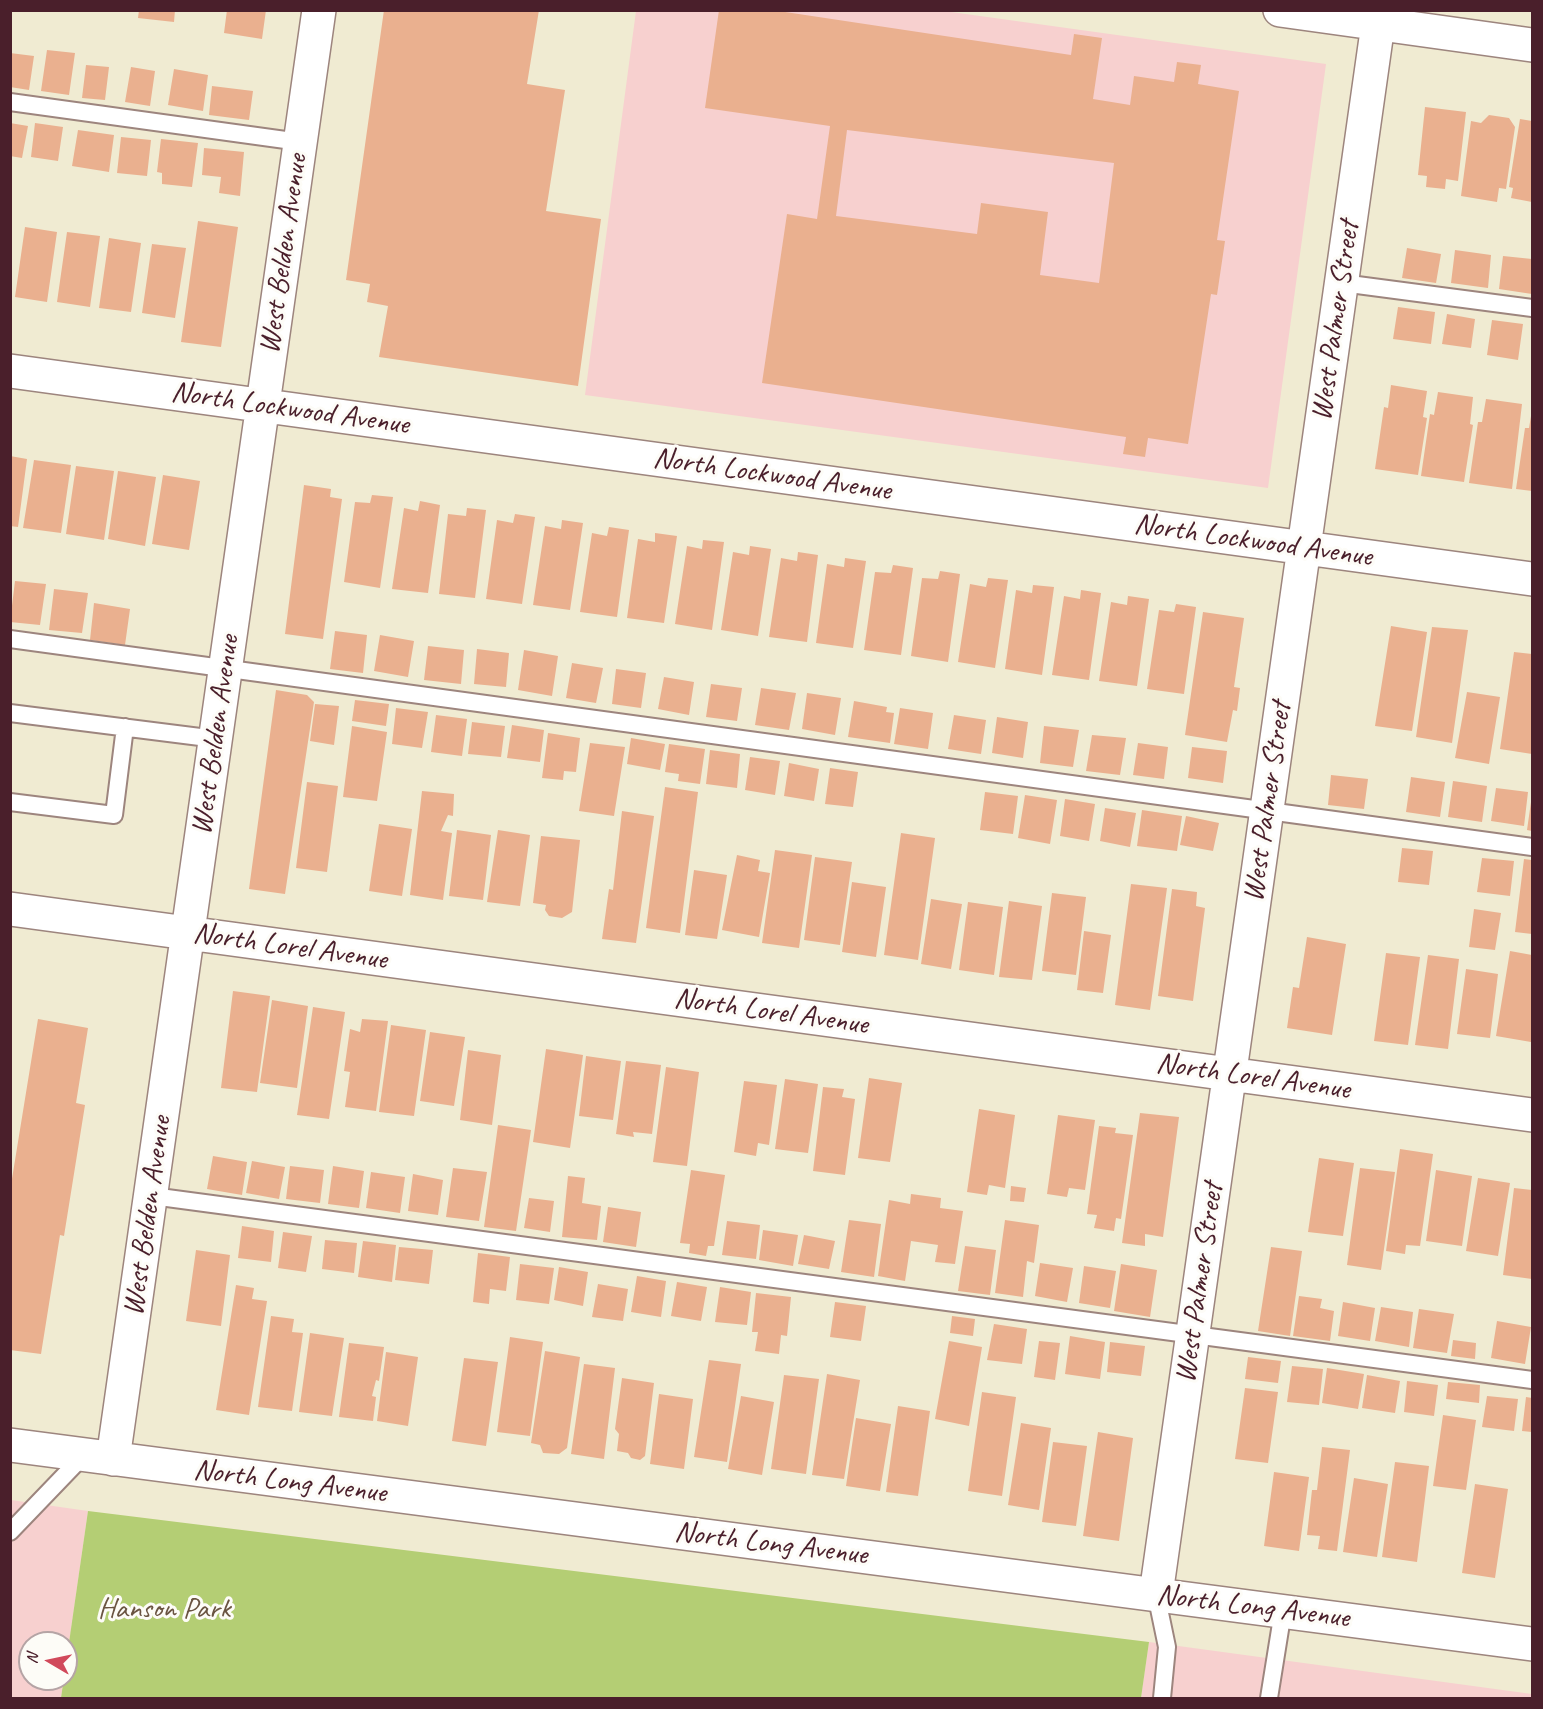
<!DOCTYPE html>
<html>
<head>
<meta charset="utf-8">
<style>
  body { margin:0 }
  #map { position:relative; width:1543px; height:1709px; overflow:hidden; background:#f0ebd2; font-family:Caveat,sans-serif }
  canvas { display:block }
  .frame { position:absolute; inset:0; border:12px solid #4a1f2b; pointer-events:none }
  .north { position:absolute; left:18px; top:1631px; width:60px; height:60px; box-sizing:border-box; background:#fdfcf7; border:2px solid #b5a4a5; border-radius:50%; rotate:279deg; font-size:16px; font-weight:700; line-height:24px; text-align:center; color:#4a1f2b }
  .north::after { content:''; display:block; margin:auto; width:21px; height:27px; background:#d1495b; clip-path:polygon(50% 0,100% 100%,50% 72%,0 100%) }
</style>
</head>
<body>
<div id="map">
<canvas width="1543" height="1709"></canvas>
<div class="frame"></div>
<div class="north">N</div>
</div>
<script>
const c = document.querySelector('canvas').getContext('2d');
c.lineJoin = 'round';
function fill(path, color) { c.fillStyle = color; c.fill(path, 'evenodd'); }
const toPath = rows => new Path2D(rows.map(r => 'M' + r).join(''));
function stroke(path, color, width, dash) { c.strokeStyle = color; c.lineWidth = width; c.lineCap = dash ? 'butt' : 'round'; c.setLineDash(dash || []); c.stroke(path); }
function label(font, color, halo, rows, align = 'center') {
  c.font = font + ' Caveat,sans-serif'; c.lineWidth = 6; c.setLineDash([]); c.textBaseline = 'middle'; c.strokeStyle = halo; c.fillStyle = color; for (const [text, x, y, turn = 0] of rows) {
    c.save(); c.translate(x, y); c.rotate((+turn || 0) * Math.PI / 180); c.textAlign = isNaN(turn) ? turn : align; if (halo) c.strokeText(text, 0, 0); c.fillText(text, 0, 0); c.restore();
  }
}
const built = toPath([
  [636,11,944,11,1326,64,1268,488,585,395],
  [11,1500,88,1511,66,1664,66,1643,30,1643,30,1679,64,1679,61,1698,11,1698],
  [1149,1642,1532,1694,1532,1698,1141,1698]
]);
const green = toPath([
  [88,1511,1149,1642,1141,1698,61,1698]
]);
const building = toPath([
  [139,10,175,10,174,22,138,18],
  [227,10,266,10,262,39,224,33],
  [384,10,539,10,527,84,565,90,546,211,601,219,578,386,379,357,388,306,367,302,370,284,346,280],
  [719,10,772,10,1071,55,1074,34,1102,38,1093,99,1130,105,1134,76,1174,82,1177,62,1201,65,1198,84,1239,91,1217,240,1225,241,1217,295,1211,294,1188,444,1148,438,1145,457,1123,454,1126,437,762,383,787,214,817,219,830,126,705,108],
  [847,130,1114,163,1099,283,1040,275,1048,212,981,203,977,234,836,216],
  [47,50,75,53,69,95,41,91],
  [10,53,34,56,29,90,10,87],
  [86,65,109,67,105,100,82,98],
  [131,67,155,71,150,106,125,102],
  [174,69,208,75,203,111,168,105],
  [212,86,253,91,249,120,209,115],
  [1425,107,1466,112,1458,181,1446,179,1445,189,1426,187,1427,176,1418,175],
  [1489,115,1509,118,1515,127,1506,189,1499,188,1497,202,1461,196,1471,121,1481,123],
  [1520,119,1532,121,1532,202,1511,198,1513,188,1509,187],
  [10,123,28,126,22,158,10,156],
  [35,123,63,127,58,161,31,157],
  [78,130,114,135,109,172,72,166],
  [121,137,151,140,147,176,117,173],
  [161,139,198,143,192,187,162,184,162,173,157,172],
  [204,148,244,152,240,196,219,193,221,177,202,175],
  [198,221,238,227,221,347,181,342],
  [25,227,57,232,47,302,15,297],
  [67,232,100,236,90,307,57,302],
  [109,238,141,243,131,312,99,308],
  [152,244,186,248,175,318,142,313],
  [1407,248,1441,254,1436,283,1402,278],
  [1455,250,1491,255,1488,288,1451,283],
  [1503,256,1532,259,1532,294,1499,289],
  [1398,307,1435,312,1431,344,1393,339],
  [1447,314,1475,319,1471,348,1442,344],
  [1492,320,1523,324,1518,360,1487,355],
  [1391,385,1427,391,1423,417,1427,418,1418,475,1375,469,1384,407,1388,408],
  [1438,392,1473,397,1470,424,1473,425,1464,482,1421,476,1430,414,1434,415],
  [1486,399,1522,404,1512,489,1469,483,1478,422,1482,422],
  [1531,416,1532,416,1532,491,1516,489,1525,428,1529,428],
  [10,456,27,459,18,527,10,526],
  [34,460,71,465,61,533,23,528],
  [76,466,114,471,104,540,66,534],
  [118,471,156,477,145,546,108,539],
  [163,475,200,481,189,550,152,544],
  [304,485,331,489,330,497,342,499,323,639,285,634],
  [372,495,393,497,380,588,344,582,355,502,370,503],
  [420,501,440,505,428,593,392,589,404,508,418,511],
  [467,508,486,510,475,598,439,594,448,514,466,516],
  [515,514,535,517,522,604,486,599,497,520,513,523],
  [562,520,583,523,570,610,533,605,545,526,561,529],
  [609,527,629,530,617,617,580,612,592,533,607,536],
  [655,533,677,536,664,623,627,618,638,539,655,542],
  [703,540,724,542,712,630,675,624,687,546,702,549],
  [750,546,771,549,758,636,721,630,733,552,749,555],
  [798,552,818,555,807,642,769,637,781,558,797,561],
  [845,558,866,561,853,648,816,643,827,564,844,567],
  [893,565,913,568,901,655,864,650,875,572,891,573],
  [940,571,960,574,948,662,911,656,922,578,938,579],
  [988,578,1008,580,995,668,958,662,970,584,986,587],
  [15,581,46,584,40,625,10,622],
  [1033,585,1054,587,1042,675,1005,669,1016,590,1032,593],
  [54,589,88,593,82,633,49,630],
  [1081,590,1101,593,1089,680,1052,675,1064,596,1080,599],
  [1128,596,1149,599,1137,686,1099,681,1111,602,1127,605],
  [94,603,130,609,125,645,90,640],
  [1176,604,1196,607,1184,694,1147,689,1159,610,1174,612],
  [1203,612,1244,618,1234,687,1240,688,1237,711,1233,710,1227,742,1185,735],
  [1391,626,1427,632,1412,731,1375,726],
  [1432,627,1468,630,1452,743,1416,737],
  [335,631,367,635,363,673,330,669],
  [380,635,414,641,408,677,374,671],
  [428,646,464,650,461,684,424,680],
  [477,649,509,653,506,687,474,684],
  [524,650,558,656,552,696,518,690],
  [1514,652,1532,654,1532,754,1500,749],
  [572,663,603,668,596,703,566,698],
  [616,669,646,673,641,708,612,704],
  [664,677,694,682,689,715,658,709],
  [711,684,742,688,737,721,706,717],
  [761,688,796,693,789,730,755,725],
  [276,690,307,695,314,702,285,894,249,889],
  [1467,692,1500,697,1489,764,1455,758],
  [807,693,841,698,835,735,802,729],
  [355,700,389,704,386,726,352,721],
  [854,701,887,707,886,712,894,713,890,743,848,737],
  [315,704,339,706,334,745,310,741],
  [396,708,428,712,422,748,392,744],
  [900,708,933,713,928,749,894,744],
  [436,715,467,719,462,756,431,752],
  [954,715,986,720,981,754,948,749],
  [997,717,1028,722,1023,758,992,753],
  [472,722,505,726,501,757,468,754],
  [512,725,544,730,540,762,507,758],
  [352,726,387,732,377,801,343,797],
  [1044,726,1079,730,1073,767,1040,763],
  [548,733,580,738,576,772,564,771,563,780,542,778],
  [1092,735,1126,738,1120,775,1086,771],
  [631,738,665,744,660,770,627,764],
  [590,743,625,747,614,816,579,811],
  [1138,743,1168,747,1164,779,1133,775],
  [669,744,705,749,700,784,678,781,679,774,665,772],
  [1192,747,1227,751,1223,783,1188,778],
  [710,750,740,754,737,788,706,784],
  [750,757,780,761,775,795,745,790],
  [789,763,819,769,814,801,784,796],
  [830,768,858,772,853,807,825,804],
  [1331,775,1368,779,1364,809,1328,805],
  [1411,777,1445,782,1440,817,1406,812],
  [1453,781,1487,786,1482,822,1448,817],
  [307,782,338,786,327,872,296,868],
  [665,787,698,792,680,933,646,928],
  [1496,788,1528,792,1524,826,1491,821],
  [422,791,454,794,453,816,448,815,441,831,452,833,443,900,410,895],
  [985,792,1018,796,1013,834,980,830],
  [1025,795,1057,800,1050,844,1018,838],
  [1065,799,1095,804,1089,841,1060,836],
  [1531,802,1532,802,1532,831,1527,830],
  [1105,808,1136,813,1130,847,1100,841],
  [1142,810,1182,816,1177,851,1137,846],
  [622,811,654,816,636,943,602,939,609,889,613,890],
  [1186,816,1219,823,1213,851,1180,845],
  [379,824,412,829,402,896,369,891],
  [457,830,491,835,483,900,449,896],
  [498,830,530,835,520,906,487,902],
  [901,833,935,838,918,960,884,955],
  [541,836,580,840,572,912,562,918,549,916,545,910,546,905,533,903],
  [1402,848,1433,851,1429,885,1398,882],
  [775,850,812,855,799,948,762,943],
  [737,855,760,860,758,871,770,873,759,937,722,930],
  [815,857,852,862,840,945,804,940],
  [1482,858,1514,861,1510,896,1477,892],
  [1524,859,1532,860,1532,934,1515,932],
  [694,870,727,875,717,939,685,935],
  [852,882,886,887,876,957,842,952],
  [1131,884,1167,888,1150,1010,1115,1005],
  [1172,889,1197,892,1196,906,1205,908,1193,1001,1158,996],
  [1052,893,1086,897,1076,975,1042,971],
  [931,899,962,904,951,969,921,964],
  [1009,901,1042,906,1032,980,999,977],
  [968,902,1003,907,994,975,959,970],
  [1474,909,1501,913,1495,950,1469,947],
  [1084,931,1111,935,1103,993,1077,990],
  [1307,937,1346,944,1332,1035,1287,1028,1293,987,1299,988],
  [1510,951,1532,955,1531,1042,1496,1036],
  [1386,953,1420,957,1408,1045,1374,1041],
  [1428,955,1459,959,1448,1049,1415,1045],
  [1466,969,1498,974,1490,1038,1457,1034],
  [233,991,270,996,257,1092,221,1088],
  [272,1000,308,1006,297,1088,260,1083],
  [313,1007,345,1012,329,1119,297,1115],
  [38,1019,88,1028,76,1103,85,1105,64,1236,60,1235,41,1354,10,1350,10,1191],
  [362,1019,388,1021,376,1111,345,1107,350,1072,344,1071,350,1029,360,1032],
  [391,1025,426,1030,414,1116,379,1112],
  [430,1032,465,1037,454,1106,420,1101],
  [546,1049,583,1055,570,1148,533,1142],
  [468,1050,501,1055,492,1125,460,1120],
  [586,1056,621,1061,613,1120,579,1116],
  [626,1061,661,1065,652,1134,633,1132,634,1137,616,1134],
  [666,1067,699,1072,687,1166,653,1162],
  [869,1078,902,1083,890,1162,858,1158],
  [785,1079,818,1084,808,1153,775,1149],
  [744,1081,777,1085,769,1145,758,1143,756,1156,734,1152],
  [823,1087,844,1089,842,1097,855,1099,845,1175,813,1171],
  [979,1109,1015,1115,1005,1188,989,1185,987,1195,967,1192],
  [1140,1113,1179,1117,1163,1237,1145,1234,1145,1246,1122,1243],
  [1058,1115,1095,1120,1085,1190,1069,1188,1067,1197,1047,1194],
  [498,1125,531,1130,516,1231,484,1227],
  [1099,1126,1116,1128,1115,1133,1133,1135,1121,1219,1116,1218,1114,1231,1094,1228,1097,1215,1087,1214],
  [1400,1149,1433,1154,1420,1246,1406,1245,1405,1254,1386,1251],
  [213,1156,247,1162,242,1195,207,1189],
  [1319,1158,1354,1163,1343,1236,1308,1232],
  [252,1161,285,1167,279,1199,246,1193],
  [290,1166,324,1170,320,1203,286,1199],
  [333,1166,364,1171,359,1208,328,1204],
  [453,1168,487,1172,479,1221,446,1217],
  [1360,1168,1395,1172,1381,1270,1347,1265],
  [691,1170,725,1175,714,1246,708,1246,706,1256,689,1253,690,1244,680,1243],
  [1436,1170,1472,1176,1462,1246,1426,1241],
  [371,1172,405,1177,400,1213,366,1208],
  [413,1174,443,1180,438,1215,408,1211],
  [568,1176,585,1178,582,1203,601,1206,597,1240,562,1237],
  [1478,1178,1510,1183,1498,1256,1466,1251],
  [1011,1186,1026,1188,1024,1202,1010,1201],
  [1514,1188,1532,1190,1532,1279,1503,1275],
  [911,1194,941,1198,940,1208,963,1211,955,1264,935,1262,938,1245,911,1241,905,1281,878,1276,889,1200,910,1204],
  [529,1198,554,1201,550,1232,524,1228],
  [608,1207,641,1212,636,1247,603,1242],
  [849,1220,881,1224,874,1277,841,1272],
  [1005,1220,1039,1225,1034,1263,1027,1261,1023,1297,995,1293],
  [727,1221,760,1225,756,1259,722,1255],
  [242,1226,274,1231,271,1262,238,1258],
  [763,1230,798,1235,793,1266,759,1260],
  [283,1232,312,1236,306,1272,278,1268],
  [804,1235,835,1241,829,1269,798,1264],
  [325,1240,357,1243,354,1273,322,1269],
  [363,1241,396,1245,392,1282,358,1277],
  [965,1246,996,1250,990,1295,958,1291],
  [399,1247,433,1250,429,1284,395,1280],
  [1271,1247,1302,1251,1290,1336,1258,1331],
  [196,1250,230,1255,221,1326,186,1321],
  [478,1253,510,1257,506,1291,490,1289,489,1304,473,1302],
  [1040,1263,1073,1268,1067,1302,1035,1296],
  [520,1264,554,1268,549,1304,516,1300],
  [1121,1264,1157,1270,1150,1317,1114,1311],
  [1084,1266,1116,1271,1110,1308,1079,1303],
  [559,1267,588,1272,583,1306,554,1300],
  [637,1276,666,1281,661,1317,631,1312],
  [677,1282,707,1287,701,1321,671,1316],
  [598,1284,628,1289,623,1321,592,1317],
  [236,1285,254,1288,252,1299,267,1301,249,1415,216,1410],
  [720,1287,751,1292,747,1325,715,1322],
  [756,1293,791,1297,787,1336,781,1335,779,1354,755,1351,758,1332,752,1332],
  [1299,1296,1322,1299,1320,1308,1334,1311,1330,1341,1293,1336],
  [835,1302,866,1306,861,1341,830,1337],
  [1343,1302,1375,1308,1370,1341,1338,1336],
  [1381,1307,1413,1312,1409,1347,1375,1341],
  [1419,1309,1454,1314,1447,1353,1413,1348],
  [271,1316,294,1319,292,1332,303,1333,292,1411,258,1407],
  [952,1316,975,1319,973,1336,950,1333],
  [1497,1321,1531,1327,1525,1364,1491,1358],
  [994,1324,1027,1329,1022,1364,987,1360],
  [310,1333,344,1338,332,1416,299,1412],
  [1070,1336,1105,1342,1100,1379,1065,1374],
  [510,1337,543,1342,530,1436,497,1432],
  [1453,1340,1476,1343,1475,1359,1451,1356],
  [949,1341,982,1347,969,1426,935,1419],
  [1039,1341,1060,1343,1055,1380,1034,1377],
  [1110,1342,1145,1346,1141,1376,1107,1372],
  [349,1343,384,1347,379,1381,376,1380,372,1396,376,1397,373,1421,339,1417],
  [545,1351,580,1357,567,1448,559,1454,543,1453,540,1445,531,1443],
  [386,1352,418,1357,408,1426,377,1421],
  [1248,1357,1281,1361,1278,1383,1245,1379],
  [464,1358,498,1362,486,1446,452,1441],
  [709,1360,741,1364,727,1462,694,1457],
  [584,1364,615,1368,604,1459,571,1454],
  [1292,1366,1323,1369,1319,1405,1287,1402],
  [1327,1368,1364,1374,1358,1409,1322,1403],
  [827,1374,860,1380,844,1479,812,1475],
  [784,1375,819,1379,806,1474,771,1469],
  [1367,1375,1400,1381,1395,1413,1362,1408],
  [622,1378,654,1383,645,1456,640,1460,631,1458,628,1453,617,1451,619,1434,615,1429],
  [1407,1381,1438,1385,1434,1416,1404,1412],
  [1448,1382,1480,1385,1479,1403,1446,1399],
  [1245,1388,1278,1392,1268,1463,1235,1459],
  [982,1392,1016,1397,1002,1496,968,1491],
  [659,1394,693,1399,684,1469,650,1464],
  [741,1396,774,1402,762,1475,728,1469],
  [1487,1396,1518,1399,1514,1431,1482,1427],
  [1526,1397,1532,1398,1532,1432,1522,1431],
  [898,1406,930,1411,918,1496,886,1492],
  [1443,1415,1476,1420,1466,1490,1433,1486],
  [856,1418,891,1424,880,1491,846,1486],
  [1021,1423,1051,1428,1039,1510,1008,1505],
  [1098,1432,1133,1438,1119,1541,1083,1536],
  [1053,1442,1087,1446,1076,1526,1042,1522],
  [1322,1447,1350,1450,1337,1551,1318,1549,1320,1536,1307,1535,1312,1490,1317,1490],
  [1395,1462,1429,1466,1417,1562,1382,1557],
  [1274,1472,1309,1477,1299,1551,1264,1546],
  [1354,1478,1388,1484,1377,1557,1343,1552],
  [1475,1484,1508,1489,1495,1578,1462,1573]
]);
const service = toPath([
  [10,102,300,142],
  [1342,283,1532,308],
  [10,639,1532,847],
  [10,713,216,739],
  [10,802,114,815,125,727],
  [152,1196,1532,1380],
  [10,1532,84,1455],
  [1156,1594,1167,1647,1162,1698],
  [1269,1698,1283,1611]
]);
const minor = toPath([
  [1280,10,1532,45],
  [10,371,1532,579],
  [10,909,1532,1115],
  [10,1445,1532,1644],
  [113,1459,319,10],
  [1156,1594,1380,10]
]);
const streetNames = [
  ["West Belden Avenue",284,254,-82],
  ["West Palmer Street",1336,321,-82],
  ["North Lockwood Avenue",290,409,8],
  ["North Lockwood Avenue",772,475,8],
  ["North Lockwood Avenue",1253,541,8],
  ["West Belden Avenue",216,735,-82],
  ["West Palmer Street",1268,802,-82],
  ["North Lorel Avenue",290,947,8],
  ["North Lorel Avenue",771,1012,8],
  ["North Lorel Avenue",1253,1077,8],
  ["West Belden Avenue",148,1216,-82],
  ["West Palmer Street",1200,1283,-82],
  ["North Long Avenue",290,1482,7],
  ["North Long Avenue",771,1544,7],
  ["North Long Avenue",1253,1607,7]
];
const parkNames = [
  ["Hanson Park",164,1609]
];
fill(built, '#f7d0cf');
fill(green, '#b4ce74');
fill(building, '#eab08f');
stroke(service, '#9d857e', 20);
stroke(minor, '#9d857e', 36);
stroke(service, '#fff', 16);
stroke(minor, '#fff', 33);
label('30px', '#4a1f2b', '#fdfcf7', streetNames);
label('30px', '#6a5441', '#fdfcf7', parkNames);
</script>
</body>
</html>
